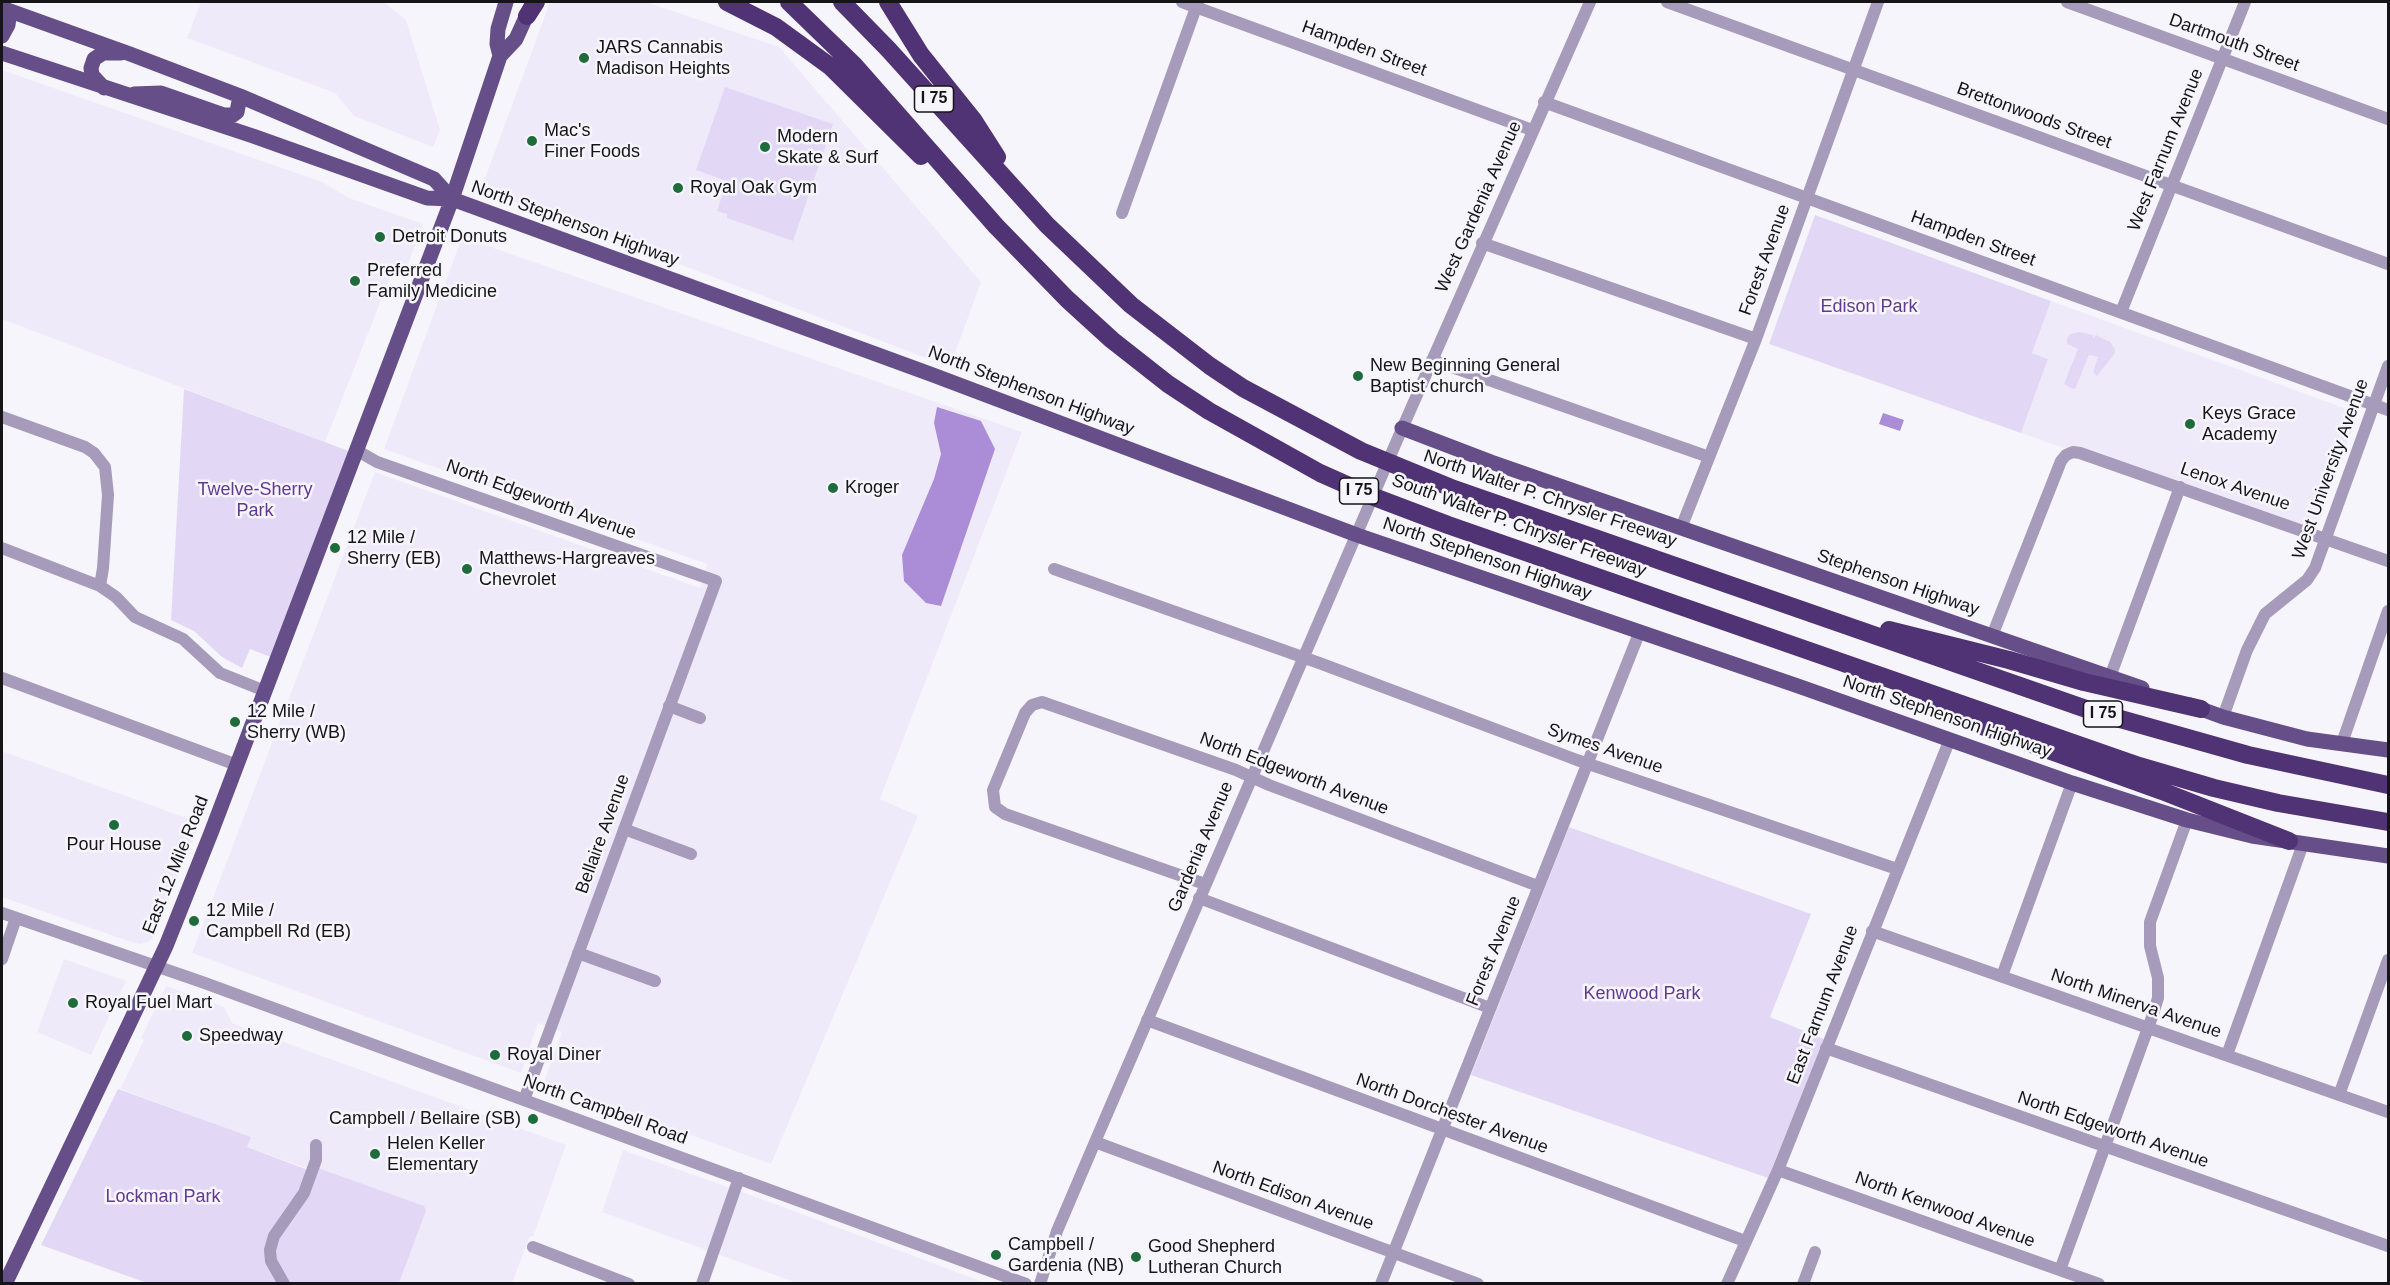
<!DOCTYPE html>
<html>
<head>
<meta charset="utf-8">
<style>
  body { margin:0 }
  #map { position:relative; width:2390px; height:1285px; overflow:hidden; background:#f7f5fc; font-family:Helvetica,sans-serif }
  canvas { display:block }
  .frame { position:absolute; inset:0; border:3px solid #151517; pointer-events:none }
</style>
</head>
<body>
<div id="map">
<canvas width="2390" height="1285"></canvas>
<div class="frame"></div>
</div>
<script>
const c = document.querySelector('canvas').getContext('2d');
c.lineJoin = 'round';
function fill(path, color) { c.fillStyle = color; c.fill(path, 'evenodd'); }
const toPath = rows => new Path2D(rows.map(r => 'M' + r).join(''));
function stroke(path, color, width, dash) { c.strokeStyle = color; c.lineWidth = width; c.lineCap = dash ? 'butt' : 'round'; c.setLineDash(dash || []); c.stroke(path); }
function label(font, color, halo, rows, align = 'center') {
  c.font = font + ' Helvetica,sans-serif'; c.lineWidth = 5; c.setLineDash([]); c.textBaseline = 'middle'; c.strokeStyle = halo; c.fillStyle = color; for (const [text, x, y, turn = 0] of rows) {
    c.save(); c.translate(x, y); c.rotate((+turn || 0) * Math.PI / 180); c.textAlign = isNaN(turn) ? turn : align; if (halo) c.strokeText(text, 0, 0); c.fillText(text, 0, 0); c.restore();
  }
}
const built = toPath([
  [201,2,384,2,406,20,440,130,433,147,354,116,335,93,187,38],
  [550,2,646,2,779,47,981,282,950,367,500,196,484,181],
  [2,70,322,182,349,198,423,224,406,270,391,275,325,442,2,319],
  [462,237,1022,432,880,799,918,816,771,1164,544,1082,562,1032,538,1023,521,1073,192,953,375,472,700,588,707,564,384,449],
  [2051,301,2358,413,2314,535,2021,433,2048,359,2032,353],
  [2,751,200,823,154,936,148,942,141,944,131,942,2,897],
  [64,959,126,981,91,1055,37,1032],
  [166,986,224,1007,232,1023,566,1145,533,1237,530,1236,512,1283,399,1283,426,1211,247,1147,250,1137,120,1089,144,1040,141,1038],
  [623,1150,770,1202,986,1283,797,1283,602,1212]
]);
const green = toPath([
  [725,87,833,124,793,241,727,218,727,214,717,211,727,181,696,170],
  [1815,215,2051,301,2032,353,2048,359,2021,433,1769,344],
  [2079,332,2093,335,2093,338,2096,335,2110,342,2115,349,2115,353,2097,376,2093,372,2098,357,2089,355,2075,389,2071,388,2064,384,2078,349,2067,344,2067,338,2070,334],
  [184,389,354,453,276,659,250,649,242,668,222,657,194,631,171,620],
  [1569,827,1811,914,1770,1017,1824,1039,1768,1178,1471,1075],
  [118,1089,251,1137,247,1147,308,1170,318,1168,424,1206,426,1211,399,1283,147,1283,41,1245]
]);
const water = toPath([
  [937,407,981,421,995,449,941,606,926,603,904,581,902,555,934,479,941,454,934,423],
  [1883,413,1904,420,1900,431,1879,424]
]);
const minor = toPath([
  [1182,2,1532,130],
  [1667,2,2388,264],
  [2067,2,2388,119],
  [1544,102,2388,410],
  [1122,213,1198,2],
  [1482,243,1756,339],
  [2121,312,2245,2],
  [1432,360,1709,457],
  [2,417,85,447,94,453,105,467,108,495,103,568,100,586],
  [356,450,377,462,716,581,524,1100],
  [1681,528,1756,339,1878,2],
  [2,548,100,586,116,597,135,617,183,639,220,673,265,691],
  [1054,569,1322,664,1577,760,1897,869],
  [1992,636,2061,461,2066,455,2073,452,2080,453,2388,561],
  [2110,677,2180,487],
  [2,678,237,765],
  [669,706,700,718],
  [2223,717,2247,650,2265,614,2307,580,2315,568,2388,366],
  [2342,743,2388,611],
  [624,829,691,854],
  [1205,884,1005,814,995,807,993,790,1025,713,1032,705,1042,702,1236,770,1269,785,1538,886],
  [1199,898,1490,1008],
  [2,913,202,982,1026,1284],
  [1872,931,2388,1112],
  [578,953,655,981],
  [2,959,16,918],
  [2002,976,2072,783],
  [1147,1020,1745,1241],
  [1826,1048,2388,1246],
  [2227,1055,2303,844],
  [2339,1095,2388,960],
  [1095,1142,1478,1284],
  [1778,1170,2099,1284],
  [533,1247,629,1284],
  [2060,1270,2152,1017,2158,998,2158,978,2150,946,2150,922,2187,820],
  [284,1284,271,1261,270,1250,274,1236,304,1193,316,1160,316,1145],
  [702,1284,739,1178],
  [1040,1284,1057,1231,1095,1142,1398,438,1590,2],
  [1381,1284,1640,631],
  [1727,1284,1778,1170,1950,739],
  [1803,1284,1815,1252]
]);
const major = toPath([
  [2,8,130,54,240,96,434,179,452,199],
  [2,36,8,25,10,11],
  [2,53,253,136,427,198,452,199,933,375,1357,535,1798,686,2072,783,2187,820,2252,836,2388,856],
  [500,56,516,39,531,6],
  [104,88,92,75,91,68,94,59,103,53,121,53],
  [134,94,161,93,224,115,233,115,237,112,240,96],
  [1402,428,1491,462,2142,688],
  [2190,705,2223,717,2307,739,2388,750],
  [5,1284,131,1020,166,946,211,833,452,199,500,56,497,44,498,29,506,2]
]);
const highway = toPath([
  [727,2,776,27,831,67,921,156],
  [789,2,854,65,996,226,1067,299,1112,340,1168,384,1209,411,1320,473,1374,497,1448,525,2139,766,2214,788,2278,803,2388,822],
  [842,2,888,49,1047,225,1131,305,1210,366,1243,388,1361,451,1454,489,2092,711,2248,755,2388,785],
  [888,2,921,55,974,121,997,157],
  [527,16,536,2],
  [1889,630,2009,660,2084,682,2201,709],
  [1931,701,1954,716,2162,791,2289,841]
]);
const markers = [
  [584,58,6,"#1e6c3b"],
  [532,141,6,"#1e6c3b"],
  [765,147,6,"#1e6c3b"],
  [678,188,6,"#1e6c3b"],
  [380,237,6,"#1e6c3b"],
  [355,281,6,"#1e6c3b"],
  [1358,376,6,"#1e6c3b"],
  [2190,424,6,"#1e6c3b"],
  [833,488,6,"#1e6c3b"],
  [335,548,6,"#1e6c3b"],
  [467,569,6,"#1e6c3b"],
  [235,722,6,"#1e6c3b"],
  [114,825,6,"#1e6c3b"],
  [194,921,6,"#1e6c3b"],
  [73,1003,6,"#1e6c3b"],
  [187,1036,6,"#1e6c3b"],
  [495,1055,6,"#1e6c3b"],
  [533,1119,6,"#1e6c3b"],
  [375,1154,6,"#1e6c3b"],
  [996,1255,6,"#1e6c3b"],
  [1136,1257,6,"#1e6c3b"]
];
const shields = [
  [934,99,39],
  [1359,491,39],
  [2103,714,39]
];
const shieldNames = [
  ["I 75",934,99],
  ["I 75",1359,491],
  ["I 75",2103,714]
];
const streetNames = [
  ["Dartmouth Street",2234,43,20],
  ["Hampden Street",1364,49,20],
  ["Brettonwoods Street",2034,116,20],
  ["West Farnum Avenue",2166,150,-68],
  ["West Gardenia Avenue",1479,207,-66],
  ["North Stephenson Highway",575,224,20],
  ["Hampden Street",1973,239,20],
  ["Forest Avenue",1765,260,-70],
  ["North Stephenson Highway",1031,391,21],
  ["West University Avenue",2331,469,-70],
  ["Lenox Avenue",2235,487,19],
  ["North Walter P. Chrysler Freeway",1550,499,19],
  ["North Edgeworth Avenue",541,500,20],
  ["South Walter P. Chrysler Freeway",1519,526,20],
  ["North Stephenson Highway",1487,559,19],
  ["Stephenson Highway",1898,583,19],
  ["North Stephenson Highway",1947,717,19],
  ["Symes Avenue",1605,749,19],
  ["North Edgeworth Avenue",1294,774,21],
  ["Bellaire Avenue",603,834,-70],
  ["Gardenia Avenue",1201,847,-67],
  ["East 12 Mile Road",176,865,-68],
  ["Forest Avenue",1494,951,-68],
  ["North Minerva Avenue",2136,1004,19],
  ["East Farnum Avenue",1823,1005,-69],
  ["North Campbell Road",605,1110,20],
  ["North Dorchester Avenue",1452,1114,20],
  ["North Edgeworth Avenue",2113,1130,19],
  ["North Edison Avenue",1293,1196,20],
  ["North Kenwood Avenue",1945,1210,20]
];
const poiNames = [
  ["JARS Cannabis",596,48],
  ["Madison Heights",596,69],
  ["Mac's",544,131],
  ["Finer Foods",544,152],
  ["Modern",777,137],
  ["Skate & Surf",777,158],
  ["Royal Oak Gym",690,188],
  ["Detroit Donuts",392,237],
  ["Preferred",367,271],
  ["Family Medicine",367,292],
  ["New Beginning General",1370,366],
  ["Baptist church",1370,387],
  ["Keys Grace",2202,414],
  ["Academy",2202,435],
  ["Kroger",845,488],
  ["12 Mile /",347,538],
  ["Sherry (EB)",347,559],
  ["Matthews-Hargreaves",479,559],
  ["Chevrolet",479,580],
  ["12 Mile /",247,712],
  ["Sherry (WB)",247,733],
  ["Pour House",114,845,"center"],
  ["12 Mile /",206,911],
  ["Campbell Rd (EB)",206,932],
  ["Royal Fuel Mart",85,1003],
  ["Speedway",199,1036],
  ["Royal Diner",507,1055],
  ["Campbell / Bellaire (SB)",521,1119,"right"],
  ["Helen Keller",387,1144],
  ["Elementary",387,1165],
  ["Campbell /",1008,1245],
  ["Gardenia (NB)",1008,1266],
  ["Good Shepherd",1148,1247],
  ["Lutheran Church",1148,1268]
];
const parkNames = [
  ["Edison Park",1869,307],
  ["Twelve-Sherry",255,490],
  ["Park",255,511],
  ["Kenwood Park",1642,994],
  ["Lockman Park",163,1197]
];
fill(built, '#efeaf9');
fill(green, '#e2d8f5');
fill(water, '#ab8dd7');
stroke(minor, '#a79bbc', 12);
stroke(major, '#664f88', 15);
stroke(highway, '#503374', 18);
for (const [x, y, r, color] of markers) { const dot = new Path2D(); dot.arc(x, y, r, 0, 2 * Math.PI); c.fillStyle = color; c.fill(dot); stroke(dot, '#f7f5fc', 2); }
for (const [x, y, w] of shields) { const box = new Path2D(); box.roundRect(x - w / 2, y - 13, w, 26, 4.5); c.fillStyle = '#f7f5fc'; c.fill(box); stroke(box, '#151517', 1.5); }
label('bold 16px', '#151517', null, shieldNames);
label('18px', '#151517', '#f7f5fc', streetNames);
label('18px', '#151517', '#f7f5fc', poiNames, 'left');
label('18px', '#613991', '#f7f5fc', parkNames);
</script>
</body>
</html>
